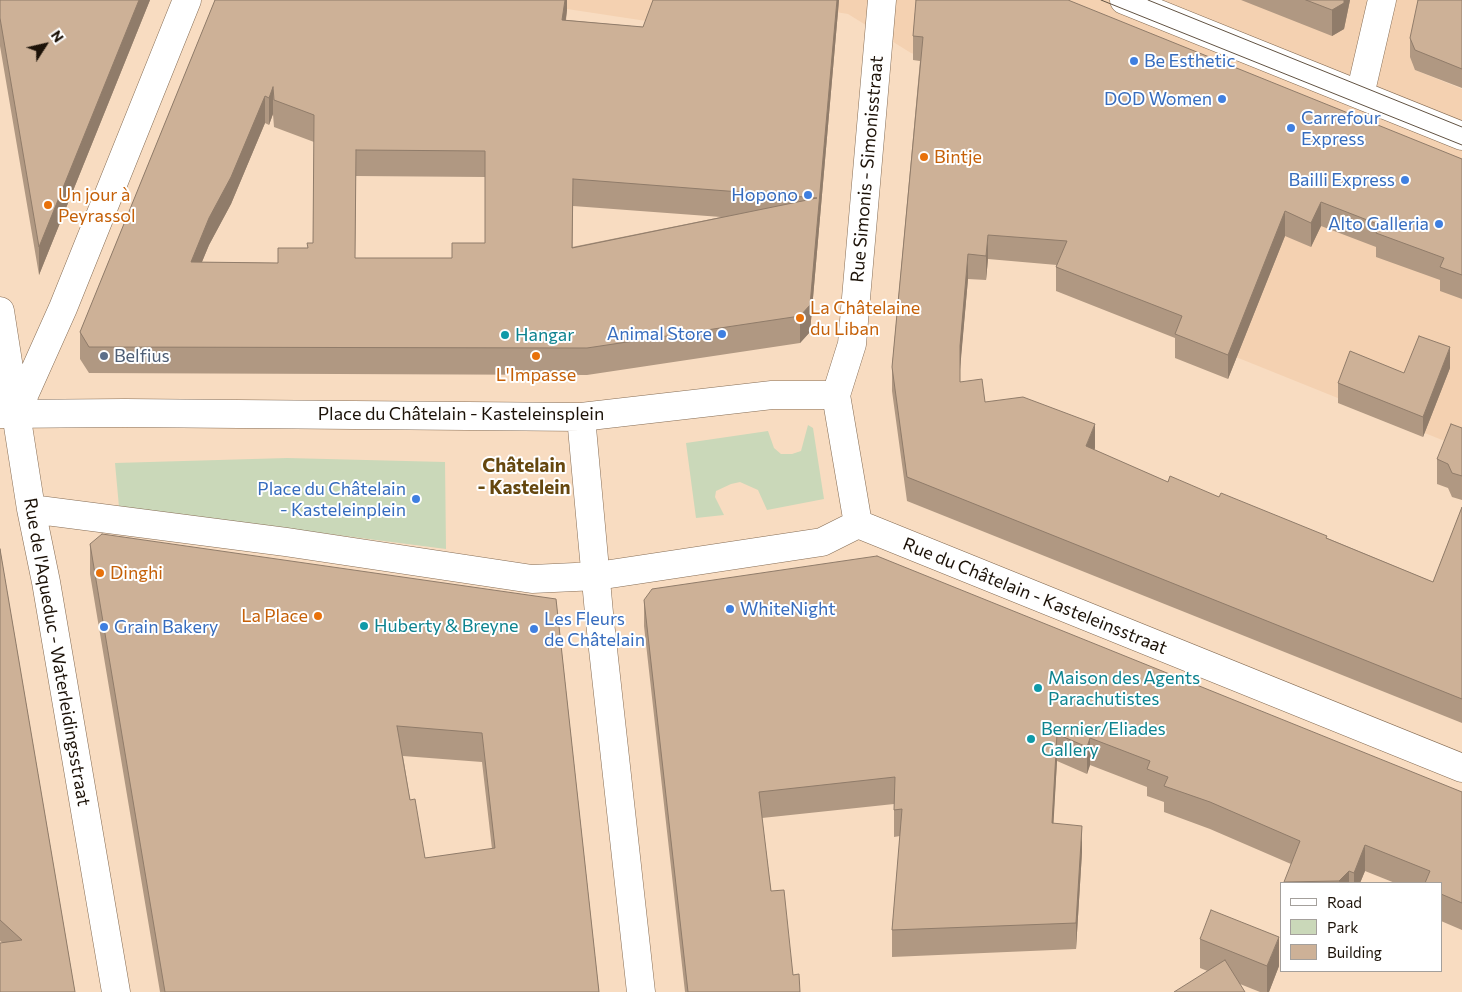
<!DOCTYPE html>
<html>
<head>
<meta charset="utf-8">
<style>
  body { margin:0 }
  #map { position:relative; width:1462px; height:992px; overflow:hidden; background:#f8dcc1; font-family:Commissioner,sans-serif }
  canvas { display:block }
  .legend { position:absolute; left:1280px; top:882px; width:162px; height:90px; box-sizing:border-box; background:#fff; border:1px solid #a4a09c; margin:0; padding:6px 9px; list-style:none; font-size:15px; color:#1c1208 }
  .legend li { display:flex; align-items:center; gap:10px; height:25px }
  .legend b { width:25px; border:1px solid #a4a09c }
  .north { position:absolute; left:20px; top:20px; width:50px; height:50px; -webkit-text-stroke:4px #fff; paint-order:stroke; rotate:55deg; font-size:14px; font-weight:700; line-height:20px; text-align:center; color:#1c1208 }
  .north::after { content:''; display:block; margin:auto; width:18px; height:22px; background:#1c1208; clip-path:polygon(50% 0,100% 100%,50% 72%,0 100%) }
</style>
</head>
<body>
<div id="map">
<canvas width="1462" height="992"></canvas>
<ul class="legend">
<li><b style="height:6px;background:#fff"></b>Road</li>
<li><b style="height:14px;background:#cad8b9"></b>Park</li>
<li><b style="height:14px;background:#cdb197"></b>Building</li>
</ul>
<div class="north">N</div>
</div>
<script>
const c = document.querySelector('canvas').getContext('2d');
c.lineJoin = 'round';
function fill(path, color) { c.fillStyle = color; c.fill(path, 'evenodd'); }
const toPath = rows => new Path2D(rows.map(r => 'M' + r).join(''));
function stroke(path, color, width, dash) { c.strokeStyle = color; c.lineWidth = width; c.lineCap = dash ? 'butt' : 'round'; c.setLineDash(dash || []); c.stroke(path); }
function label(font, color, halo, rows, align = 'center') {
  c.font = font + ' Commissioner,sans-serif'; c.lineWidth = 4; c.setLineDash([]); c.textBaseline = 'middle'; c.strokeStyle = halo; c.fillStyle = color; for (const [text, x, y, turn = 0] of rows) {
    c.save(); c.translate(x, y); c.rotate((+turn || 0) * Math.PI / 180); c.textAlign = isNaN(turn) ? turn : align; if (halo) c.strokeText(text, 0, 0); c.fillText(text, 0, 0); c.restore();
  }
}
const built = toPath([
  [380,0,1422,0,1415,70,1462,89,1462,448,1057,285,1099,189,959,68,911,53,848,14,787,4,653,22,554,7]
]);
const green = toPath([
  [808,425,813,428,824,499,767,510,758,490,740,482,731,484,716,491,715,497,724,515,696,518,686,443,768,431,774,448,781,454,792,454,801,451],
  [287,458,445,462,446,549,119,507,115,463]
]);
const street = toPath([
  [1124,0,1462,136],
  [1360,95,1382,0],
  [0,311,31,509,46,582,116,992],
  [16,413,63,308,187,0],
  [0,414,125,413,581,417,772,395,836,395],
  [581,417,599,613,641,992],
  [31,509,286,542,532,579,597,576,822,542,858,524],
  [858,524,1462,768],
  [858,524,836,395,852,344,882,0]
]);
const tram = toPath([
  [1101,0,1462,145],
  [1148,0,1462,127]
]);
const wall = toPath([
  [0,0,150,0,39,275,0,46],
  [215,0,567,0,567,10,566,20,643,27,653,0,839,0,810,332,800,343,587,375,89,373,80,359,80,332],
  [273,114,274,127,314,142,313,243,307,248,278,248,278,263,202,262,209,245,231,204,265,123,269,125],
  [356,176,485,177,485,243,452,258,355,258],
  [573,206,721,217,572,247],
  [916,0,1462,159,1462,299,1440,291,1440,280,1376,257,1376,247,1321,226,1311,247,1285,236,1228,379,1175,358,1175,338,1056,291,1056,267,1057,265,988,259,986,280,968,279,960,366,960,382,985,402,1095,448,1094,450,1168,482,1219,497,1327,538,1433,582,1462,507,1462,723,907,501,892,391,892,367,920,61,913,60,913,36],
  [1241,0,1350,0,1344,29,1332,36],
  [1462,0,1462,88,1415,70,1410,57,1410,38],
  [1450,368,1423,437,1338,403,1338,383,1404,373],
  [1462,428,1462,500,1452,497,1448,488,1437,484,1437,459],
  [90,544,556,599,599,992,160,992,90,574],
  [403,756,482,762,492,849,425,858,410,800],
  [0,549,75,992,0,941],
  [644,600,1462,792,1462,930,1441,921,1441,883,1395,883,1365,871,1360,883,1284,883,1291,864,1210,829,1164,812,1164,802,1147,796,1147,787,1090,765,1087,774,1057,761,1053,824,1082,852,1076,949,892,957,892,930,900,836,894,837,894,804,762,818,771,891,793,975,800,992,685,992,644,626],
  [1200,939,1279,966,1269,992,1260,992,1200,968]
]);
const shadedWall = toPath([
  [139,0,150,0,39,275,39,247],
  [565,0,567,0,567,10,562,46,562,20],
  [837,0,839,0,810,332,800,343,800,316,810,305],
  [1344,0,1350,0,1344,29,1332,36,1332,10],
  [273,87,273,114,269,125,269,98],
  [265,96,265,123,231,204,209,245,191,288,191,262,209,218],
  [573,179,573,206,572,274,572,248],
  [1321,202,1321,226,1311,247,1311,223],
  [1285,211,1285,236,1228,379,1228,355],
  [988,235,988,259,986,280,986,256],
  [968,254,968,279,960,370,960,346],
  [1450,347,1450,368,1423,437,1423,417],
  [1095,424,1095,448,1086,471,1086,446],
  [1057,734,1057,761,1052,850,1052,823],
  [1090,738,1090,765,1087,774,1087,747],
  [1082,826,1082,852,1076,949,1076,923],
  [1365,845,1365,871,1360,883,1354,883,1354,873],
  [1349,871,1349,883,1339,883,1339,881],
  [1279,937,1279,966,1269,992,1267,992,1267,966]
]);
const building = toPath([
  [0,0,139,0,39,247,0,18,0,0],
  [215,0,565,0,562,20,643,27,653,0,837,0,810,305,800,316,587,348,89,347,80,332,215,0],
  [273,87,274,100,314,115,313,243,307,243,308,248,278,248,278,263,191,262,209,218,231,177,265,96,269,98,273,87],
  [356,150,485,151,485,243,452,243,452,258,355,258,356,150],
  [573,179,817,198,572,248,573,179],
  [916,0,1068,0,1462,159,1462,275,1440,267,1444,258,1376,233,1380,225,1321,202,1311,223,1285,211,1228,355,1175,334,1182,316,1056,267,1067,241,988,235,986,256,968,254,960,346,960,382,982,379,985,402,1023,397,1095,424,1086,446,1168,482,1170,476,1219,497,1221,493,1327,536,1326,538,1433,582,1462,507,1462,699,907,477,892,367,923,37,913,36,916,0],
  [1306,0,1344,0,1344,3,1332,10,1306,0],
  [1418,0,1462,0,1462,69,1415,50,1410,38,1418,0],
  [1419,336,1450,347,1423,417,1338,383,1350,351,1404,373,1419,336],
  [1451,424,1462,428,1462,476,1452,473,1448,464,1437,459,1451,424],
  [102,534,556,599,599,992,165,992,90,544,102,534],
  [397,726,482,733,495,848,425,858,415,799,410,800,397,726],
  [0,549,75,992,0,992,0,943,22,940,0,920,0,549],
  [877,556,1462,792,1462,903,1441,894,1441,883,1425,883,1430,871,1365,845,1354,873,1349,871,1339,881,1284,882,1300,841,1210,802,1164,786,1168,777,1147,769,1150,761,1090,738,1087,747,1057,734,1052,823,1082,826,1076,923,892,930,902,809,894,810,895,777,759,792,771,891,784,890,793,975,799,974,800,992,688,992,644,600,652,589,877,556],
  [1211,910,1279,937,1267,966,1200,939,1211,910],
  [1225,960,1245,992,1174,992,1225,960]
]);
const markers = [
  [1134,61,5,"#3f7fe0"],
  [1222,99,5,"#3f7fe0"],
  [1291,128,5,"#3f7fe0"],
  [924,157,5,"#e8710a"],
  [1405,180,5,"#3f7fe0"],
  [808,195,5,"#3f7fe0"],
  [48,205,5,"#e8710a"],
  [1439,224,5,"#3f7fe0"],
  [800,318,5,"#e8710a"],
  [722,334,5,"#3f7fe0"],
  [505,335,5,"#0f9aa8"],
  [104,356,5,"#5c6f8a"],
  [536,356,5,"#e8710a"],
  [416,499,5,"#3f7fe0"],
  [100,573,5,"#e8710a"],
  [730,609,5,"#3f7fe0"],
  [318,616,5,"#e8710a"],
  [364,626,5,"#0f9aa8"],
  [104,627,5,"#3f7fe0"],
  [534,629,5,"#3f7fe0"],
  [1038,688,5,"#0f9aa8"],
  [1031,739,5,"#0f9aa8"]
];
const shopNames = [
  ["Be Esthetic",1144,61,"left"],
  ["DOD Women",1212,99],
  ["Carrefour",1301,118,"left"],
  ["Express",1301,139,"left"],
  ["Bailli Express",1395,180],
  ["Hopono",798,195],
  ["Alto Galleria",1429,224],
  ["Animal Store",712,334],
  ["Place du Châtelain",406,489],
  ["- Kasteleinplein",406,510],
  ["WhiteNight",740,609,"left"],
  ["Les Fleurs",544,619,"left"],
  ["de Châtelain",544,640,"left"],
  ["Grain Bakery",114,627,"left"]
];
const foodNames = [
  ["Bintje",934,157],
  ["Un jour à",58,195],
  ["Peyrassol",58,216],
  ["La Châtelaine",810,308],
  ["du Liban",810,329],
  ["L'Impasse",536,375,"center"],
  ["Dinghi",110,573],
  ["La Place",308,616,"right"]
];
const streetNames = [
  ["Rue Simonis - Simonisstraat",867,169,-85],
  ["Place du Châtelain - Kasteleinsplein",461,414],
  ["Rue du Châtelain - Kasteleinsstraat",1035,596,22],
  ["Rue de l'Aqueduc - Waterleidingsstraat",57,652,80]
];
const cultureNames = [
  ["Hangar",515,335],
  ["Huberty & Breyne",374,626],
  ["Maison des Agents",1048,678],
  ["Parachutistes",1048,699],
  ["Bernier/Eliades",1041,729],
  ["Gallery",1041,750]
];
const serviceNames = [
  ["Belfius",114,356]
];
const neighbourhoodNames = [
  ["Châtelain",524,466],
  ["- Kastelein",524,488]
];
fill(built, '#f4d1b1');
fill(green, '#cad8b9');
stroke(street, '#866d55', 29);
stroke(street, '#fff', 28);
stroke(tram, '#615242', 1);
fill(wall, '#b09882');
fill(shadedWall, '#907c6a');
fill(building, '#cdb197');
stroke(building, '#907c6a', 1);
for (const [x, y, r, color] of markers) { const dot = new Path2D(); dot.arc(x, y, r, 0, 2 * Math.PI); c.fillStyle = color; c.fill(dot); stroke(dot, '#fff', 2); }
label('18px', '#366cbe', '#fff', shopNames, 'right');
label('18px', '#c56008', '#fff', foodNames, 'left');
label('18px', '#1c1208', '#fff', streetNames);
label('18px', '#0d838f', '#fff', cultureNames, 'left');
label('18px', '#4e5e75', '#fff', serviceNames, 'left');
label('bold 19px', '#65470f', '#fff', neighbourhoodNames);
</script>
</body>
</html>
